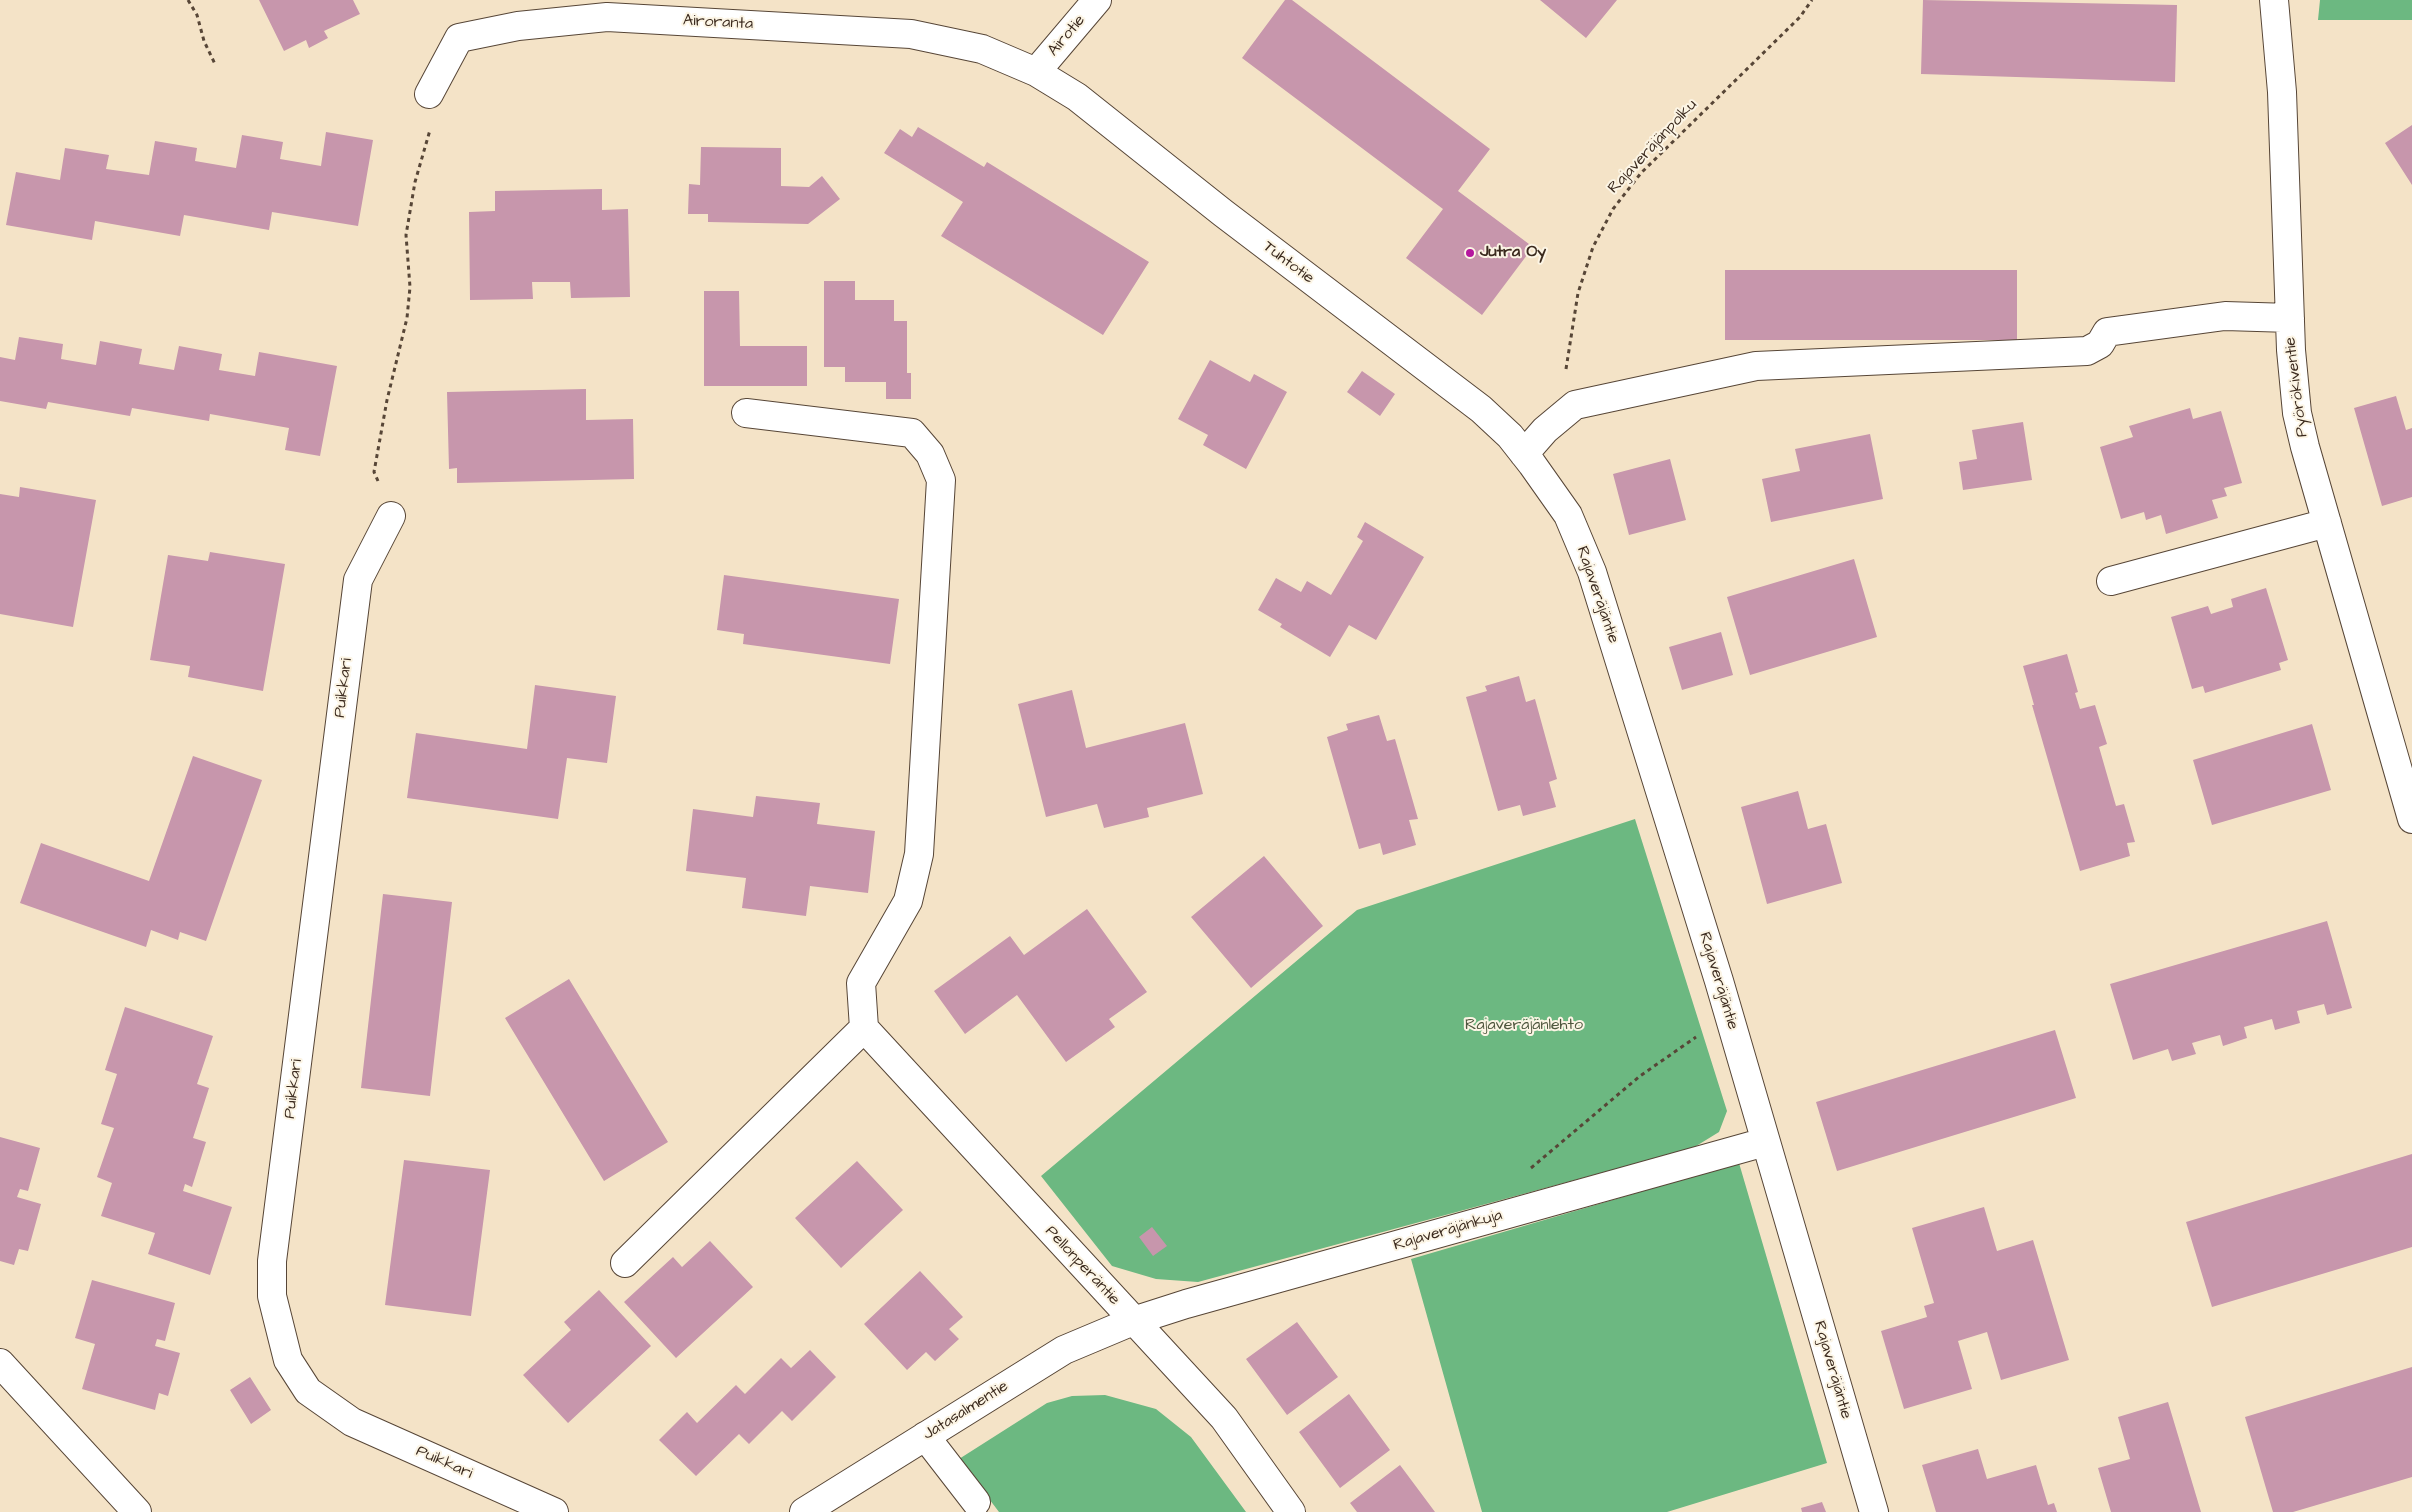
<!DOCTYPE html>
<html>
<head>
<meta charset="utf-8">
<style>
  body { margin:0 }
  canvas { display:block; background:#f4e3c7 }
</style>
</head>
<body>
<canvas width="2412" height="1512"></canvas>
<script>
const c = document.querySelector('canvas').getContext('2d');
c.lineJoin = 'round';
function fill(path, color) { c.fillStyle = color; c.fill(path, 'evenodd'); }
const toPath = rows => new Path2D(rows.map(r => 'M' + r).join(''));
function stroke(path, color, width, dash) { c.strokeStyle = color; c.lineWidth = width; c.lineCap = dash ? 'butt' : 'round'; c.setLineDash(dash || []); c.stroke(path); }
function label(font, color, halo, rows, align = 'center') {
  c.font = font + ' "Architects Daughter",sans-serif'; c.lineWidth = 4; c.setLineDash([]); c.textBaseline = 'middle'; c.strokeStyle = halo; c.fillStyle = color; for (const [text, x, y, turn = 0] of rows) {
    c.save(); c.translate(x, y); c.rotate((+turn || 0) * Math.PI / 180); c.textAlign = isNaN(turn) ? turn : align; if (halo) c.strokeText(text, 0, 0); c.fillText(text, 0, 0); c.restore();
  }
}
const forest = toPath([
  [2320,0,2412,0,2412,20,2318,20],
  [1635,819,1727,1111,1719,1132,1693,1148,1198,1282,1156,1279,1112,1266,1041,1176,1357,910],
  [1739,1163,1827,1463,1667,1512,1482,1512,1411,1259],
  [1105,1395,1156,1409,1191,1437,1246,1512,999,1512,959,1459,1047,1403,1072,1396]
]);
const building = toPath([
  [259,0,353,0,360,14,324,31,328,38,309,48,306,40,284,51],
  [1285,0,1292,0,1490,149,1458,191,1533,247,1482,315,1406,258,1443,209,1242,58],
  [1540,0,1617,0,1586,38],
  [1923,0,2177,5,2175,82,1921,74],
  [2412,125,2412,185,2385,143],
  [918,127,984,167,987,162,1149,262,1103,335,941,236,963,202,884,153,900,129,912,137],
  [326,132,373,140,358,226,272,212,269,230,184,215,180,236,95,221,92,240,6,225,16,172,60,180,65,148,109,155,106,169,149,175,155,141,197,148,195,161,236,168,242,135,283,142,280,159,321,166],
  [701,147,781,148,781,186,809,187,822,176,840,199,808,224,708,222,708,214,688,214,689,184,700,185],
  [602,189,602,210,628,209,630,297,571,298,570,282,532,282,533,299,470,300,469,212,495,211,495,191],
  [1725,270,2017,270,2017,340,1725,340],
  [824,281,855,281,855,300,894,300,894,321,907,321,907,373,911,373,911,399,886,399,886,382,845,382,845,367,824,367],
  [704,291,739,291,740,346,807,346,807,386,704,386],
  [19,337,63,344,61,359,96,365,100,341,142,349,139,364,174,370,179,346,222,354,219,370,255,376,259,352,337,366,320,456,285,450,289,428,210,414,209,421,132,408,130,416,48,402,46,409,0,401,0,357,15,360],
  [1210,360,1250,382,1254,374,1287,392,1246,469,1203,445,1208,435,1178,419],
  [1362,371,1395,394,1380,416,1347,392],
  [586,389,586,420,633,419,634,479,457,483,457,468,449,469,447,392],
  [2396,396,2406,430,2412,428,2412,497,2382,506,2354,408],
  [2190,408,2193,419,2221,411,2242,483,2224,488,2227,496,2212,500,2218,518,2166,534,2161,515,2146,520,2144,512,2121,519,2100,447,2133,437,2129,426],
  [2023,422,2032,480,1963,490,1959,462,1977,459,1972,430],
  [1870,434,1883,499,1771,522,1762,479,1800,471,1795,449],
  [1670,459,1686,520,1629,535,1613,474],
  [20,487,96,500,73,627,0,614,0,494,19,497],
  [1365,522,1424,557,1376,640,1349,625,1330,657,1280,627,1282,624,1258,610,1276,578,1301,592,1307,581,1331,595,1363,541,1357,537],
  [210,552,285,564,263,691,188,677,190,666,150,660,168,555,208,561],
  [1854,559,1877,637,1750,675,1727,597],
  [724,575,899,599,890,664,743,644,744,634,717,630],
  [2266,588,2288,660,2279,663,2281,670,2205,693,2203,686,2192,689,2171,617,2208,606,2211,614,2233,607,2231,599],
  [1721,632,1733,675,1682,690,1669,647],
  [2067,654,2078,692,2075,693,2080,709,2095,705,2107,744,2099,747,2116,806,2124,804,2135,842,2127,843,2130,856,2080,871,2032,705,2034,705,2023,666],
  [1519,676,1526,702,1535,699,1557,779,1549,782,1556,807,1523,816,1520,805,1498,811,1466,697,1487,691,1485,686],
  [535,685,616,696,607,763,567,758,558,819,407,798,416,733,527,749],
  [1072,690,1086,748,1185,723,1203,794,1147,808,1149,817,1104,828,1097,804,1046,817,1018,704],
  [1379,715,1387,741,1395,739,1418,819,1409,820,1416,845,1383,855,1380,843,1359,849,1327,737,1348,730,1346,724],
  [2312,724,2331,790,2212,825,2193,760],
  [193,756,262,780,206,941,180,932,178,940,151,930,146,947,20,903,41,843,149,881],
  [1798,791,1808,829,1826,824,1842,883,1767,904,1741,807],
  [756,796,820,803,817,824,875,831,868,893,810,886,806,916,742,908,746,878,686,871,693,809,753,817],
  [1264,856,1323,926,1251,988,1191,917],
  [383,894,452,902,430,1096,361,1088],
  [1087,909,1147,992,1109,1019,1115,1027,1066,1062,1017,995,965,1034,934,991,1010,936,1024,955],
  [2327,921,2352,1008,2327,1015,2324,1004,2297,1011,2300,1023,2275,1030,2272,1019,2244,1027,2247,1038,2223,1046,2220,1035,2192,1043,2196,1054,2172,1061,2168,1049,2133,1060,2110,984],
  [569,979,668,1142,604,1181,505,1018],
  [125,1007,213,1036,197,1084,209,1088,193,1138,206,1142,192,1187,185,1184,183,1191,232,1207,210,1275,148,1254,155,1233,101,1216,112,1183,97,1177,114,1128,101,1124,117,1074,105,1070],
  [2055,1030,2076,1098,1837,1171,1816,1102],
  [0,1137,40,1148,28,1191,20,1189,17,1197,41,1204,28,1251,19,1249,14,1265,0,1261],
  [2412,1154,2412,1247,2212,1307,2186,1222],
  [404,1160,490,1170,471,1316,385,1305],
  [857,1161,903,1210,841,1268,795,1218],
  [1984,1207,1997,1251,2033,1240,2069,1360,2001,1380,1987,1332,1958,1341,1972,1389,1904,1409,1881,1331,1927,1317,1924,1306,1934,1303,1912,1228],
  [1152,1227,1167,1246,1153,1256,1139,1237],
  [710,1241,753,1287,676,1358,624,1302,673,1257,682,1267],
  [920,1271,963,1317,949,1329,959,1339,935,1361,926,1352,907,1370,864,1324],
  [92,1280,175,1303,165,1341,157,1339,155,1346,180,1353,168,1396,159,1393,155,1410,82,1389,95,1344,75,1338],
  [599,1290,651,1346,568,1423,523,1375,571,1330,564,1322],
  [1297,1322,1338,1377,1287,1415,1246,1359],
  [810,1350,836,1377,792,1421,782,1411,749,1444,739,1434,696,1476,659,1440,687,1412,697,1423,736,1385,745,1394,781,1358,791,1368],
  [2412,1367,2412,1477,2293,1512,2273,1512,2245,1417],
  [250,1377,271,1410,251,1424,230,1390],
  [1349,1394,1390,1450,1340,1488,1299,1432],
  [2168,1402,2201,1512,2111,1512,2098,1468,2130,1459,2118,1417],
  [1978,1449,1987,1479,2036,1465,2048,1505,2054,1503,2057,1512,1936,1512,1922,1465],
  [1400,1465,1435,1512,1357,1512,1350,1503],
  [1822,1502,1826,1512,1802,1512,1801,1508]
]);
const path = toPath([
  [188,0,197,15,204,41,215,64],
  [1566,369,1578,293,1593,247,1613,209,1641,173,1800,17,1812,0],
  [378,481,374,472,387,400,407,318,410,287,406,235,415,182,430,130],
  [1531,1168,1640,1076,1696,1037]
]);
const minor = toPath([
  [2274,0,2282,92,2291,350,2297,413,2305,447,2412,819],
  [1036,72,1097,0],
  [429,94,459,38,518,26,607,17,911,34,982,49,1036,72,1077,97,1223,213,1481,409,1510,436,1532,464,1568,515,1592,572,1719,981,1874,1512],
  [1524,454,1545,430,1575,405,1756,366,2087,351,2100,344,2107,332,2225,316,2290,318],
  [391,516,358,580,272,1261,272,1296,288,1360,308,1391,352,1422,554,1512],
  [2111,581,2327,523],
  [864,1028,1224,1418,1291,1512],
  [625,1263,864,1028,861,983,908,901,919,854,941,480,930,454,912,433,746,413],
  [0,1363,137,1512],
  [925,1436,976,1502],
  [804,1512,1064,1350,1133,1321,1186,1304,1765,1142]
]);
const markers = [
  [1470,253,5,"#b5179e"]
];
const streetNames = [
  ["Airoranta",718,23,3],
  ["Airotie",1067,36,-50],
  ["Rajaveräjänpolku",1653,147,-47],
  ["Tuhtotie",1288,263,37],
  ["Pyörökiventie",2297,387,-97],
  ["Rajaveräjäntie",1597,595,71],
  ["Puikkari",344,688,-83],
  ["Rajaveräjäntie",1718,981,73],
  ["Puikkari",294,1089,-83],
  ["Rajaveräjänkuja",1448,1231,-16],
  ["Pellonperäntie",1082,1266,47],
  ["Rajaveräjäntie",1832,1370,74],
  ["Jatasalmentie",966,1411,-32],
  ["Puikkari",444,1463,24]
];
const poiNames = [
  ["Jutra Oy",1480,253]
];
const parkNames = [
  ["Rajaveräjänlehto",1524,1026]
];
fill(forest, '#6cb881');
fill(building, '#c796ac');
stroke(minor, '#574637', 30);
stroke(path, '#574637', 3, [4, 4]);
stroke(minor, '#fff', 28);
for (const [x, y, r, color] of markers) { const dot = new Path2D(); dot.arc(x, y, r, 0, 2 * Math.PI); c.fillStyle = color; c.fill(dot); stroke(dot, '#fcf5e5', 2); }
label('16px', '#3b2a1e', '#fcf5e5', streetNames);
label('bold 16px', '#3b2a1e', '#fcf5e5', poiNames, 'left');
label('16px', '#4e563d', '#fcf5e5', parkNames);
</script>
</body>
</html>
